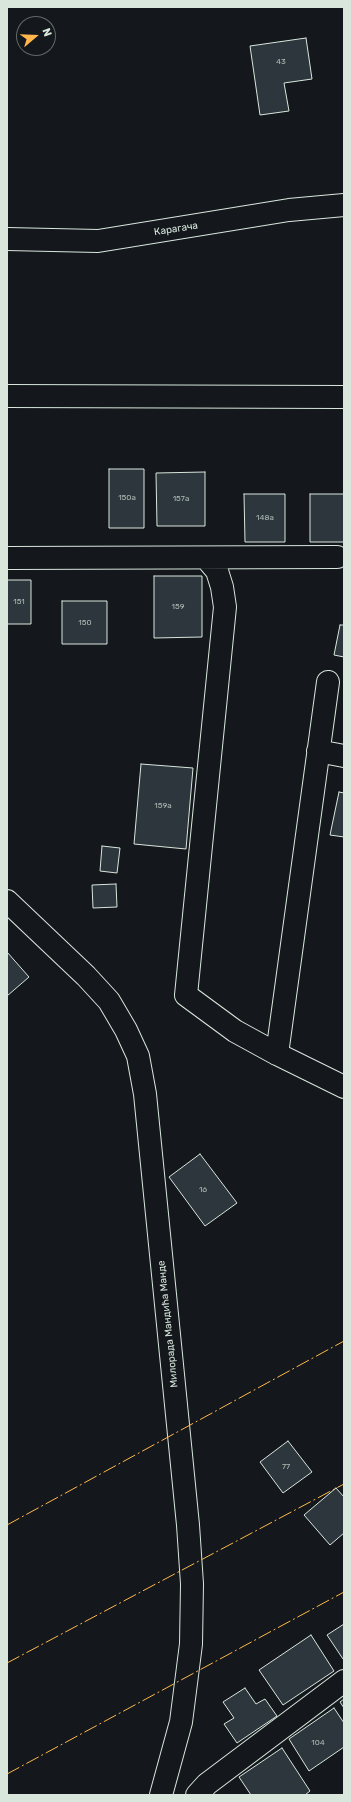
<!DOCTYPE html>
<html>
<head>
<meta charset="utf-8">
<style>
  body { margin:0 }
  #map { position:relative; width:351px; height:1802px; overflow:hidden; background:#14181c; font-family:Rubik,sans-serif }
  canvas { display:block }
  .frame { position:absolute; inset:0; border:8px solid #d8e6dc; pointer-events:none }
  .north { position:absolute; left:16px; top:16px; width:40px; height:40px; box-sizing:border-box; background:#14181c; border:1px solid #626a69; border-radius:50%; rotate:71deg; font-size:11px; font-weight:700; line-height:16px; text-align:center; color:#d8e6dc }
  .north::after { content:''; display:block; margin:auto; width:14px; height:18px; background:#ffb74d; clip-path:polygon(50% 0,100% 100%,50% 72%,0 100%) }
</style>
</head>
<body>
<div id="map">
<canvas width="351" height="1802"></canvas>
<div class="frame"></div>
<div class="north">N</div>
</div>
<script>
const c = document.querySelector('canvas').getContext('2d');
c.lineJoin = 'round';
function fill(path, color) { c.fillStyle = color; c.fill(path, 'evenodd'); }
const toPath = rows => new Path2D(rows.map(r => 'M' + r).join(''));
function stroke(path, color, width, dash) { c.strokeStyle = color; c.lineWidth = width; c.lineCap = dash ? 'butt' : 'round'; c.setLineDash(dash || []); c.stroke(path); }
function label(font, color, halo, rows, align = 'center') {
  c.font = font + ' Rubik,sans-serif'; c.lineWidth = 3; c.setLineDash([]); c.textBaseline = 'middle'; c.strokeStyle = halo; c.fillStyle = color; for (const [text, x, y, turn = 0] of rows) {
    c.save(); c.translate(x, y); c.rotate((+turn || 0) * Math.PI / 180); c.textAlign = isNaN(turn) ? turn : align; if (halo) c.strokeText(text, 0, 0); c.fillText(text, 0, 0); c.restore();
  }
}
const building = toPath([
  [306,38,312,79,284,83,289,111,260,115,250,46,306,38],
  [109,469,144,469,144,528,109,528,109,469],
  [205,472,205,526,157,526,156,473,205,472],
  [244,494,285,494,285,542,245,542,244,494],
  [310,494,344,494,344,542,310,542,310,494],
  [154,576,202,576,202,637,154,638,154,576],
  [7,580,31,580,31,624,7,624,7,580],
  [62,601,107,601,107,644,62,644,62,601],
  [340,625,344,625,344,657,334,655,340,625],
  [141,764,193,768,186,849,134,844,141,764],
  [339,792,344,793,344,837,330,835,339,792],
  [102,846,120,848,117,873,100,871,102,846],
  [116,884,117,907,93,908,92,885,116,884],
  [7,952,29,977,7,996,7,952],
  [200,1154,237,1203,205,1226,169,1177,200,1154],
  [288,1441,312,1472,283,1493,260,1462,288,1441],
  [336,1488,344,1497,344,1533,330,1545,304,1515,336,1488],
  [344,1624,344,1658,343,1659,327,1635,344,1624],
  [311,1635,334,1671,283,1705,259,1670,311,1635],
  [245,1688,256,1704,265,1699,277,1716,237,1743,224,1724,234,1718,223,1702,245,1688],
  [344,1699,344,1708,340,1702,344,1699],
  [334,1708,344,1723,344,1747,309,1771,289,1739,334,1708],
  [282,1748,310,1791,305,1795,251,1795,239,1777,282,1748]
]);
const minor = toPath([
  [7,239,98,241,289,210,344,205],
  [7,396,344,397],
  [7,558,337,557],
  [206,558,217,571,222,587,225,607,186,995,235,1031,277,1054,344,1087],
  [318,751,344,756],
  [7,901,86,976,109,1001,126,1030,138,1056,145,1094,188,1525,192,1584,191,1644,181,1722,161,1795],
  [277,1054,328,682],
  [197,1795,207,1784,344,1681]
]);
const power = toPath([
  [7,1525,344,1341],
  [7,1663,344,1484],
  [7,1774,344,1592]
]);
const numberNames = [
  ["43",281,62],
  ["150a",127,498],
  ["157a",181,499],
  ["148a",265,518],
  ["151",19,602],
  ["159",178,607],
  ["150",85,623],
  ["159a",163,806],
  ["16",203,1190],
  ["77",286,1467],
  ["104",318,1743]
];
const streetNames = [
  ["Карагача",176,229,-9],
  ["Милорада Мандића Манде",168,1324,-96]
];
fill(building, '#2c363c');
stroke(building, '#d8e6dc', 1);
stroke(minor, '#d8e6dc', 24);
stroke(minor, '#14181c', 22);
stroke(power, '#ffb74d', 1, [14, 3, 2, 3]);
label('8px', '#adbab4', null, numberNames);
label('10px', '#d8e6dc', '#14181c', streetNames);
</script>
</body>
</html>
